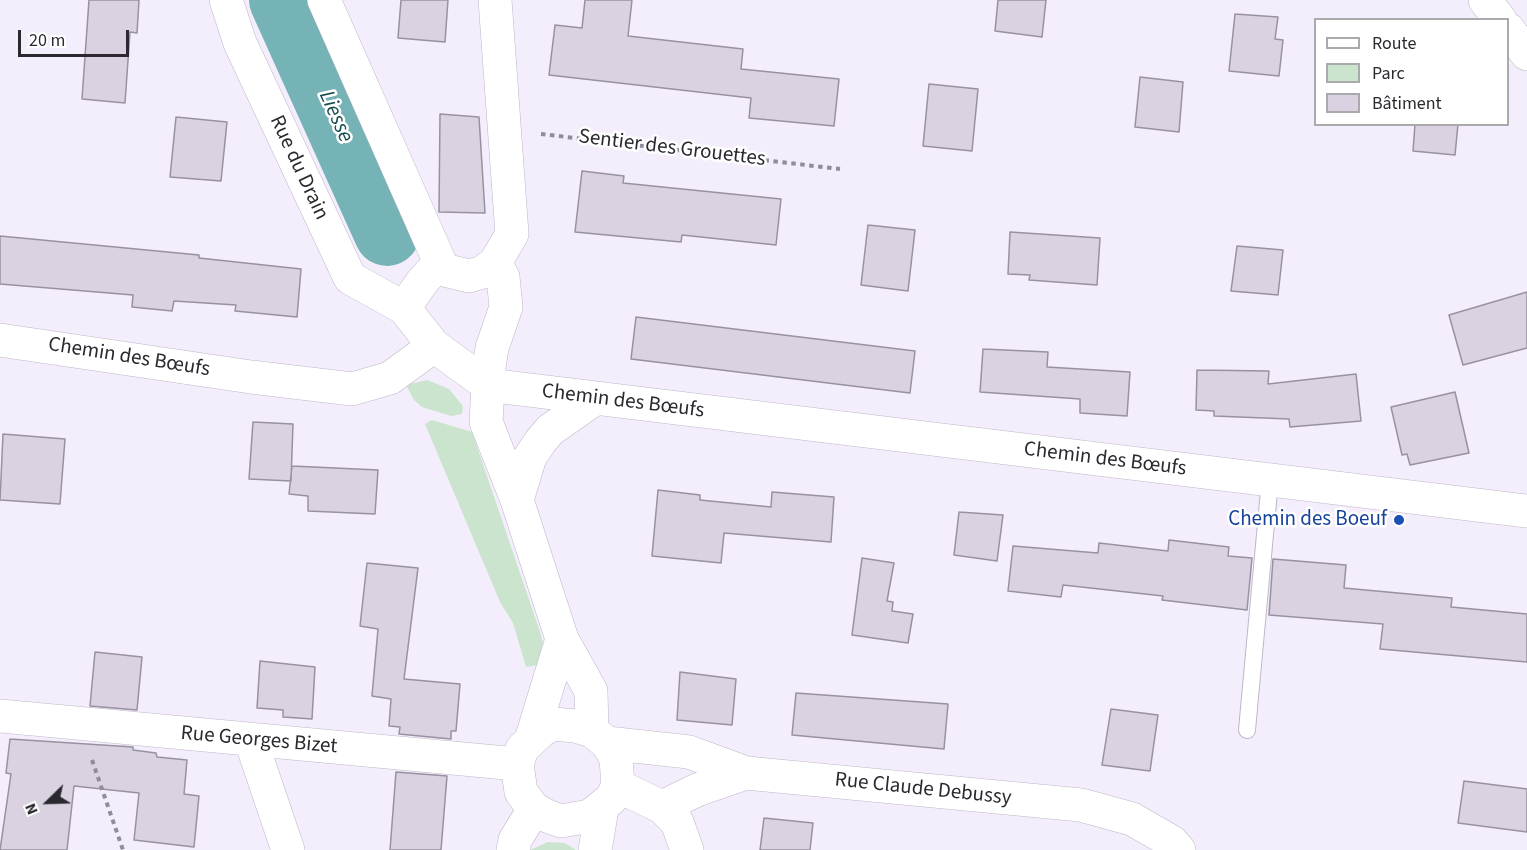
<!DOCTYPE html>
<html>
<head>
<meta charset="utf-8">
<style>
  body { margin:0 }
  #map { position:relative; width:1527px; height:850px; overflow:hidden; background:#f4edfc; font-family:"Source Sans 3",sans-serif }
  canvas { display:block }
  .legend { position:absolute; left:1314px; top:18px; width:195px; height:108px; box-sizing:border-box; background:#fff; border:2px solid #aaa9ac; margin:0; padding:8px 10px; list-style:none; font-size:18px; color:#2b292f }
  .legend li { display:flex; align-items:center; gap:12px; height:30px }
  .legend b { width:30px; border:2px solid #aaa9ac }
  .north { position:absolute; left:18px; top:772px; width:60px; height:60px; -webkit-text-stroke:4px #fff; paint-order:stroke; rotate:247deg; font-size:16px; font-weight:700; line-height:24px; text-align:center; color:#2b292f }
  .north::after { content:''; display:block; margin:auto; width:21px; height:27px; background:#2b292f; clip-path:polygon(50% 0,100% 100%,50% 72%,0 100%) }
  .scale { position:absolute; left:18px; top:30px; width:111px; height:27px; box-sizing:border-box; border:3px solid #2b292f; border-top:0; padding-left:8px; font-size:18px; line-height:21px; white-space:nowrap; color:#2b292f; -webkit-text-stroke:4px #fff; paint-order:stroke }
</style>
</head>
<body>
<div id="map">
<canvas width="1527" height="850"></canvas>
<ul class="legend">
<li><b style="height:8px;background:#fff"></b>Route</li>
<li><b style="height:16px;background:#cbe4cd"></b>Parc</li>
<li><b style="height:16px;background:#dad2e1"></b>Bâtiment</li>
</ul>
<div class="north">N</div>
<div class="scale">20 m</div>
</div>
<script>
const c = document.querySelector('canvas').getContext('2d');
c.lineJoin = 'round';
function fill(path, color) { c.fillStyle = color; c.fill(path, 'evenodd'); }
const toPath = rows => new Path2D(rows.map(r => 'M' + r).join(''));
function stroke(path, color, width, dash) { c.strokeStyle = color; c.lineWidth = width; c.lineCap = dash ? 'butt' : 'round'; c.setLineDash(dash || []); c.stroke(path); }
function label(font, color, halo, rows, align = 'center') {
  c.font = font + ' "Source Sans 3",sans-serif'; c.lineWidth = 5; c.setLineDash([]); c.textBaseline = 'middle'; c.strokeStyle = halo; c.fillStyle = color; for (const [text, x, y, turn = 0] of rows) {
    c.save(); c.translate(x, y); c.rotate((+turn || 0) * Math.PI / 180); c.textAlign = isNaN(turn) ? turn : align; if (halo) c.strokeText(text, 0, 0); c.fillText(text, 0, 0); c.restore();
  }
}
const green = toPath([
  [427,380,449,389,463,406,462,414,451,416,422,407,414,400,406,385],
  [432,420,472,432,540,632,544,648,538,665,526,667,513,623,500,602,425,424],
  [548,842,565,843,576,850,530,850]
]);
const river = toPath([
  [282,0,387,233]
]);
const building = toPath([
  [89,0,139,0,137,33,130,32,125,103,82,99,89,0],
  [401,0,448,0,445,42,398,38,401,0],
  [585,0,632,0,628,36,743,49,741,69,839,79,834,126,749,118,751,98,549,75,555,25,582,28,585,0],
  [998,0,1046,0,1042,37,995,31,998,0],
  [1235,14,1278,17,1275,39,1283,40,1279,76,1229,71,1235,14],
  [1140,77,1183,82,1179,132,1135,127,1140,77],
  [929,84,978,89,972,151,923,146,929,84],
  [440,114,479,117,485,213,439,212,440,114],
  [176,117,227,122,221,181,170,177,176,117],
  [1415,124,1458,124,1455,155,1413,151,1415,124],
  [582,171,624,176,623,183,781,199,776,245,682,235,681,242,575,232,582,171],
  [868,225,915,230,908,291,861,285,868,225],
  [1010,232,1100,238,1097,285,1029,280,1030,275,1008,274,1010,232],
  [0,236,199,255,199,258,301,269,297,317,235,311,236,305,174,301,172,311,132,307,133,295,0,284,0,236],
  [1237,246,1283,250,1278,295,1231,291,1237,246],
  [1527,292,1527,348,1463,365,1449,315,1527,292],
  [636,317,915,351,910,393,631,359,636,317],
  [983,349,1048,352,1047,367,1130,372,1127,416,1080,413,1080,399,980,392,983,349],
  [1197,370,1269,371,1268,384,1356,374,1361,421,1290,427,1289,419,1214,416,1214,411,1196,410,1197,370],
  [1455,392,1469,453,1410,465,1407,454,1402,455,1391,407,1455,392],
  [253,422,293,424,291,481,249,479,253,422],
  [3,434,65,439,60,504,0,500,3,434],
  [292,466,378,470,375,514,308,511,308,496,289,494,292,466],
  [658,490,700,495,700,500,771,507,772,492,834,497,831,542,724,533,721,563,652,556,658,490],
  [959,512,1003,515,997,561,954,555,959,512],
  [1169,540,1229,547,1228,556,1252,558,1247,610,1162,600,1163,596,1063,585,1061,597,1008,591,1013,546,1098,553,1099,543,1168,551,1169,540],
  [862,558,894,563,887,601,893,602,892,611,913,614,908,643,852,635,862,558],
  [1273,559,1346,565,1344,588,1452,598,1451,607,1527,614,1527,662,1380,649,1383,624,1269,615,1273,559],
  [367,563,418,568,404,679,460,684,456,731,451,731,451,739,399,734,400,727,389,726,391,699,372,696,378,629,360,626,367,563],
  [95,652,142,657,137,710,90,706,95,652],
  [260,661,315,667,312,719,283,717,283,710,257,708,260,661],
  [680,672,736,679,732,725,677,720,680,672],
  [796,693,948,704,944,749,792,735,796,693],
  [1111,709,1158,715,1150,771,1102,765,1111,709],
  [10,739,133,747,133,750,156,753,157,757,187,760,184,794,199,796,194,847,134,840,139,793,74,786,67,850,0,850,11,774,6,773,10,739],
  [396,772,447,776,441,850,390,850,396,772],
  [1464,781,1527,789,1527,832,1458,823,1464,781],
  [764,818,813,823,810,850,760,850,764,818]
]);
const path = toPath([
  [541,134,840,169],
  [92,760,123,850]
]);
const service = toPath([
  [1247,730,1270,480]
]);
const minor = toPath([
  [226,0,240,43,350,278,404,308],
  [324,0,442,267],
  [495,263,512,234,495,0],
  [434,346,404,308,422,282,431,272,442,267,448,271,469,276,483,272,495,263,503,277,506,307,492,348,489,367,486,422,517,500,562,639,591,691,592,731],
  [517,500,530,457,540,442,550,430,593,400],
  [0,716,517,764],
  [553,724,575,726,592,731,607,743,616,758,618,786,611,799,590,816,561,821,547,816,534,809,521,792,517,764,522,749,542,730,553,724],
  [531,740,562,639],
  [251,741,288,850],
  [607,743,689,752,746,773],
  [618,786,662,807,677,822,687,850],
  [662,807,697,790,746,773,1081,805,1132,819,1172,842,1179,850],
  [513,850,515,840,534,809],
  [595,850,602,809]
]);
const tertiary = toPath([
  [1485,0,1500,20],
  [1508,29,1527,54],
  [0,340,251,377,352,389,390,378,434,346,488,385,1527,511]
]);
const markers = [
  [1399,520,6,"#1a4fb4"]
];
const streetNames = [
  ["Sentier des Grouettes",672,149,7],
  ["Rue du Drain",298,168,65],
  ["Chemin des Bœufs",129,358,9],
  ["Chemin des Bœufs",623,402,7],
  ["Chemin des Bœufs",1105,460,7],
  ["Rue Georges Bizet",259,741,5],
  ["Rue Claude Debussy",923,790,6]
];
const transitNames = [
  ["Chemin des Boeuf",1387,520]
];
const waterNames = [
  ["Liesse",335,117,66]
];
fill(green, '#cbe4cd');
stroke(river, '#76b3b7', 66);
fill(building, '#dad2e1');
stroke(building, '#98919f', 1.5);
stroke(service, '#beb7c6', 18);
stroke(minor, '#beb7c6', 34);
stroke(tertiary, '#beb7c6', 34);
stroke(path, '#918d97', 4, [4.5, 4.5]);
stroke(service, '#fff', 16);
stroke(minor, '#fff', 33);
stroke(tertiary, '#fff', 33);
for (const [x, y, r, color] of markers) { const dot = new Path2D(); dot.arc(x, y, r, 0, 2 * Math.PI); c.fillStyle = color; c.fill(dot); stroke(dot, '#fff', 2); }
label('21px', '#2b292f', '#fff', streetNames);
label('21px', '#164399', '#fff', transitNames, 'right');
label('italic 22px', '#154c50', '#fff', waterNames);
</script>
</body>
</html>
